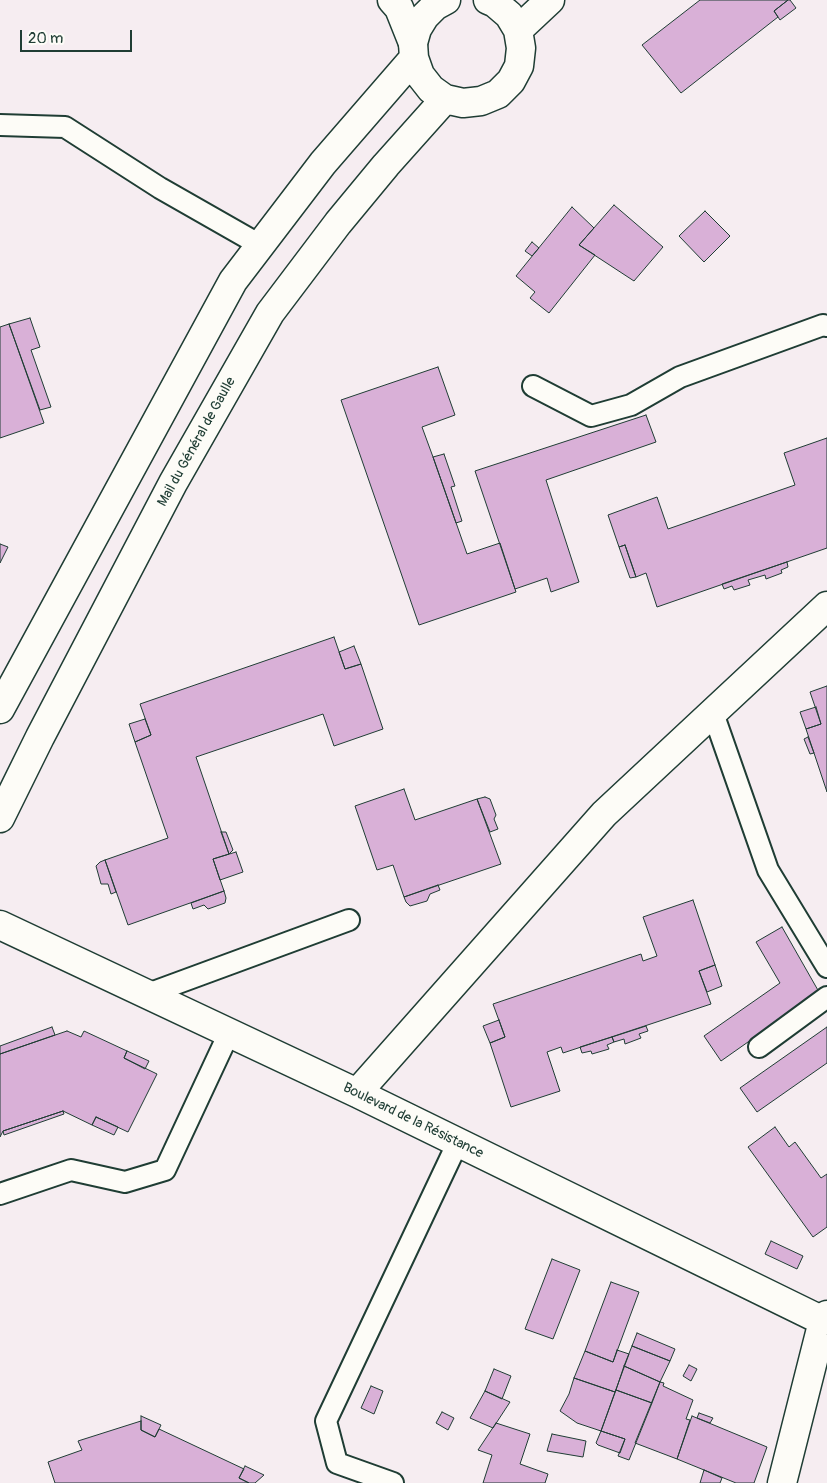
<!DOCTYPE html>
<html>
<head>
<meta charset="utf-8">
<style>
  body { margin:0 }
  #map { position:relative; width:827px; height:1483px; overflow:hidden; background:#f6edf1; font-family:Pangolin,sans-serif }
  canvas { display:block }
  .scale { position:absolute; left:20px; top:30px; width:112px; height:22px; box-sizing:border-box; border:2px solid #1f3d34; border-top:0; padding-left:6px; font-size:15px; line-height:18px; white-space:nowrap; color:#1f3d34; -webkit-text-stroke:4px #fdfcf7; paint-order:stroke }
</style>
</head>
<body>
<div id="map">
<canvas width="827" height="1483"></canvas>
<div class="scale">20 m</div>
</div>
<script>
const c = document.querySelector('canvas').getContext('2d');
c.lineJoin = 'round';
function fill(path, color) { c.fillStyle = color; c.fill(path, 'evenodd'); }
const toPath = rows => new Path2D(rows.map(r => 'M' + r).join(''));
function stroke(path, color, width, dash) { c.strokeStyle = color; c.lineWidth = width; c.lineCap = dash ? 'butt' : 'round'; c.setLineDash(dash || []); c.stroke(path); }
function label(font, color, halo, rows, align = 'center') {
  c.font = font + ' Pangolin,sans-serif'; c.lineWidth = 4.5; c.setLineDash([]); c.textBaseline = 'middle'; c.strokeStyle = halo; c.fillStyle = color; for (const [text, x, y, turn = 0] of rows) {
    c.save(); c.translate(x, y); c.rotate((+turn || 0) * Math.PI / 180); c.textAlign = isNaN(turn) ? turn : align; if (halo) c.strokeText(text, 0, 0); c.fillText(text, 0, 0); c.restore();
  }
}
const building = toPath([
  [700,0,788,0,774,11,778,17,681,93,642,45,700,0],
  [788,0,790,0,796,8,780,20,774,11,788,0],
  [614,205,663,247,634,281,579,245,614,205],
  [572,207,594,228,579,245,595,255,549,313,530,298,535,292,516,276,572,207],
  [705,211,730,236,704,262,679,236,705,211],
  [532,242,539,248,532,256,525,251,532,242],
  [30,318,40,347,31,350,51,407,40,410,9,324,30,318],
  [9,324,44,423,0,438,0,327,9,324],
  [438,367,455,415,422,427,433,457,467,554,500,543,516,592,419,625,341,400,438,367],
  [646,415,656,442,546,480,579,582,551,592,547,578,515,589,475,471,646,415],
  [827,438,827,548,657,607,646,573,636,577,625,545,619,547,608,515,657,497,668,529,795,485,784,453,827,438],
  [444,454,455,486,451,487,462,521,456,523,433,457,444,454],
  [0,544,8,547,0,563,0,544],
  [625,545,636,577,630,578,619,547,625,545],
  [787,562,788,567,781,570,782,573,766,579,765,575,748,580,750,585,734,590,732,586,724,589,722,584,787,562],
  [334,637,345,669,361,664,383,729,334,746,323,714,196,757,229,854,213,859,224,891,128,925,105,860,168,838,135,742,151,735,140,704,334,637],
  [354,646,361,664,345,669,339,652,354,646],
  [827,686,827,792,806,729,821,724,810,692,827,686],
  [816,707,821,724,806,729,800,712,816,707],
  [145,719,151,735,135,742,129,724,145,719],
  [808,737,814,753,810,754,804,739,808,737],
  [404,789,415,820,477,799,501,864,404,897,393,865,377,870,355,806,404,789],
  [485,797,490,799,496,815,494,819,498,829,490,832,477,799,485,797],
  [221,832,226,832,233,850,229,854,221,832],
  [236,852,243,872,220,880,213,859,236,852],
  [105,860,116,892,111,894,108,884,101,884,96,866,100,862,105,860],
  [438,885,440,890,430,894,427,901,410,906,406,902,404,897,438,885],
  [224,891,226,898,225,903,208,909,204,905,193,909,191,903,224,891],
  [693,900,715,965,699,971,711,1004,563,1053,561,1047,547,1052,560,1091,511,1107,490,1043,505,1037,493,1004,641,954,643,961,657,956,643,917,693,900],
  [782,927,819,992,721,1061,704,1036,780,983,756,942,782,927],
  [715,965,722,986,707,992,699,971,715,965],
  [499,1020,505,1037,490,1043,483,1026,499,1020],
  [646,1026,648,1031,639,1034,641,1038,625,1044,624,1039,614,1042,612,1037,646,1026],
  [52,1027,55,1035,0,1054,0,1046,52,1027],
  [827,1027,827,1063,757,1112,740,1088,827,1027],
  [67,1031,81,1037,84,1031,127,1051,124,1058,157,1074,128,1132,96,1117,92,1125,63,1111,3,1131,0,1137,0,1054,67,1031],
  [612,1037,614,1042,607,1045,609,1049,592,1054,591,1051,582,1053,580,1047,612,1037],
  [127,1051,149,1061,145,1069,124,1058,127,1051],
  [63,1111,64,1114,4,1135,3,1131,63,1111],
  [96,1117,118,1127,114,1135,92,1125,96,1117],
  [775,1127,789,1147,795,1142,821,1178,827,1174,827,1227,813,1237,748,1147,775,1127],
  [771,1241,803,1256,797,1269,765,1254,771,1241],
  [552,1259,580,1270,553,1339,525,1329,552,1259],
  [611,1282,639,1292,613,1362,585,1351,611,1282],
  [637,1333,675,1349,670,1361,632,1346,637,1333],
  [632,1346,670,1361,660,1382,624,1366,632,1346],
  [617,1350,629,1354,615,1392,574,1378,585,1351,613,1362,617,1350],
  [689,1365,697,1369,691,1381,683,1376,689,1365],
  [624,1366,660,1382,652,1403,616,1390,624,1366],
  [494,1369,511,1376,502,1399,485,1391,494,1369],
  [574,1378,615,1392,601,1431,577,1423,560,1411,569,1394,574,1378],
  [660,1382,664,1383,663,1386,693,1400,686,1419,690,1420,677,1459,635,1443,660,1382],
  [371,1386,383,1391,374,1414,361,1408,371,1386],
  [616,1390,652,1403,629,1460,618,1456,625,1439,601,1431,616,1390],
  [485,1391,510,1402,493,1428,470,1418,485,1391],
  [442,1412,454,1418,448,1430,436,1423,442,1412],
  [699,1413,713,1418,710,1423,697,1418,699,1413],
  [141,1416,161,1425,155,1437,141,1430,141,1416],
  [692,1416,767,1447,754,1483,736,1483,677,1459,692,1416],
  [141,1421,141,1430,155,1437,159,1429,244,1469,239,1478,249,1483,55,1483,48,1462,82,1450,78,1441,141,1421],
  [496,1423,530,1434,520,1464,548,1474,545,1483,483,1483,492,1455,478,1450,496,1423],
  [601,1431,625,1439,620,1453,598,1445,596,1443,601,1431],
  [552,1434,586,1441,583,1457,547,1451,552,1434],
  [245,1466,264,1475,255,1483,249,1483,239,1478,245,1466],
  [704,1470,722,1478,720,1483,700,1483,704,1470]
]);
const lane = toPath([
  [0,125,65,127,160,188,260,245],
  [533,386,591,416,631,405,680,377,823,325,827,326],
  [713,713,768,870,827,967],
  [148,994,349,920],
  [759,1047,827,997],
  [0,1194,71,1170,125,1182,165,1170,229,1033],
  [393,1483,337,1463,326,1421,458,1142]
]);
const street = toPath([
  [392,0,399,8,413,43],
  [0,925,357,1093,823,1321],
  [357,1093,604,814,827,606],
  [782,1483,823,1321,827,1315]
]);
const secondary = toPath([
  [446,0,435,6,425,16,417,29,413,43,414,58,420,75,431,89,445,99,463,103,481,101,498,94,511,81,519,66,521,48,518,30,509,15,495,3,488,0],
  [518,30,550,0],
  [0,709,233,281,323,163,414,58],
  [0,818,40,737,173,483,270,313,338,223,386,165,445,99]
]);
const streetNames = [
  ["Mail du Général de Gaulle",197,442,-61],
  ["Boulevard de la Résistance",413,1121,26]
];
fill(building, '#d9b0d7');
stroke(building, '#1f3d34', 1);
stroke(lane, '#1f3d34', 24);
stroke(street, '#1f3d34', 31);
stroke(secondary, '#1f3d34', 31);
stroke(lane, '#fdfcf7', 20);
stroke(street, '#fdfcf7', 28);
stroke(secondary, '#fdfcf7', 28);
label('14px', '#1f3d34', '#fdfcf7', streetNames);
</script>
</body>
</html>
